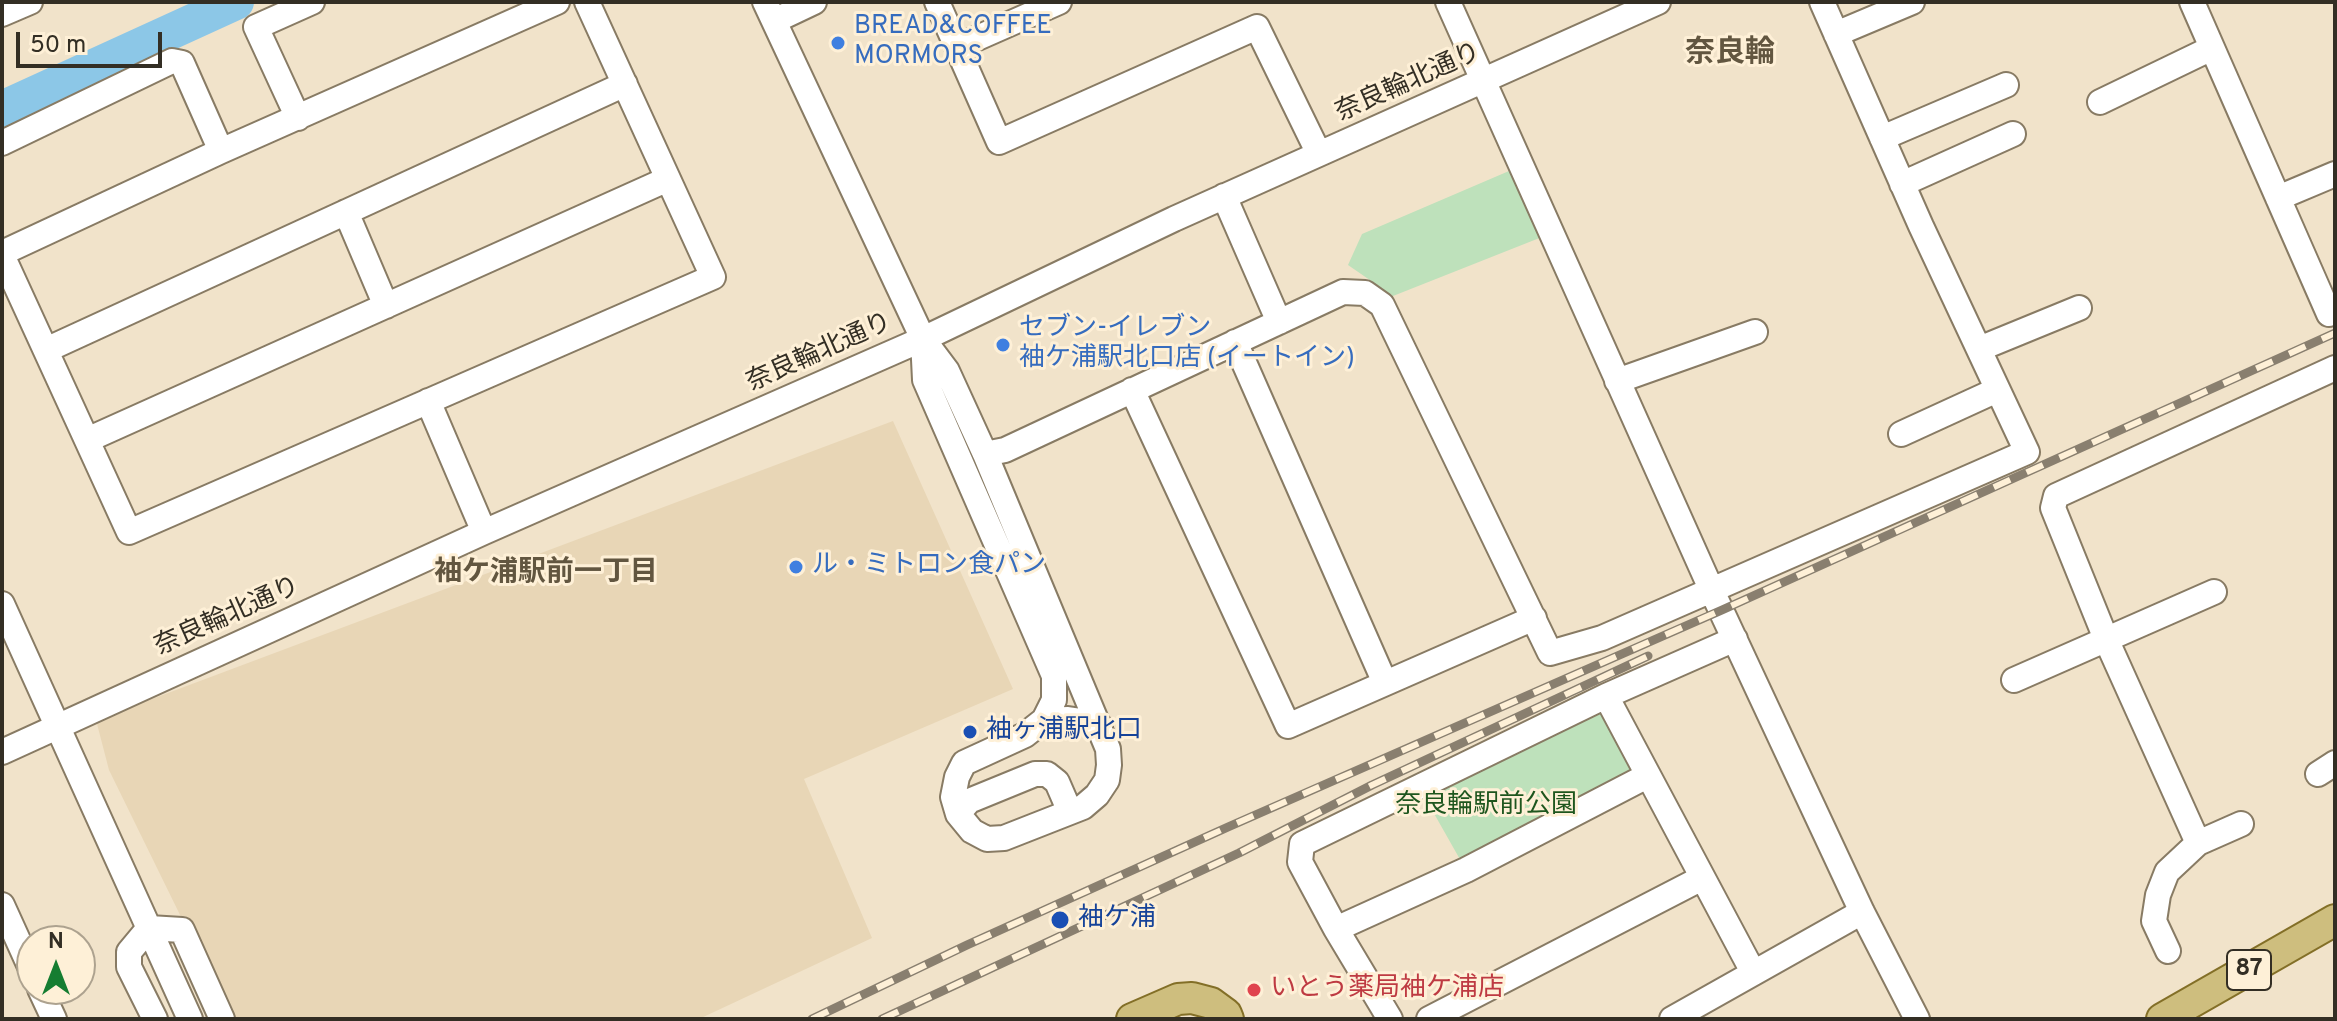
<!DOCTYPE html>
<html>
<head>
<meta charset="utf-8">
<style>
  body { margin:0 }
  #map { position:relative; width:2337px; height:1021px; overflow:hidden; background:#f1e3ca; font-family:Overpass,sans-serif }
  canvas { display:block }
  .frame { position:absolute; inset:0; border:4px solid #332e24; pointer-events:none }
  .north { position:absolute; left:16px; top:925px; width:80px; height:80px; box-sizing:border-box; background:#fef0d7; border:2px solid #ada28f; border-radius:50%; rotate:0deg; font-size:22px; font-weight:700; line-height:32px; text-align:center; color:#332e24 }
  .north::after { content:''; display:block; margin:auto; width:28px; height:36px; background:#157d31; clip-path:polygon(50% 0,100% 100%,50% 72%,0 100%) }
  .scale { position:absolute; left:16px; top:32px; width:146px; height:36px; box-sizing:border-box; border:4px solid #332e24; border-top:0; padding-left:10px; font-size:24px; line-height:28px; white-space:nowrap; color:#332e24; -webkit-text-stroke:6px #fef0d7; paint-order:stroke }
</style>
</head>
<body>
<div id="map">
<canvas width="2337" height="1021"></canvas>
<div class="frame"></div>
<div class="north">N</div>
<div class="scale">50 m</div>
</div>
<script>
const c = document.querySelector('canvas').getContext('2d');
c.lineJoin = 'round';
function fill(path, color) { c.fillStyle = color; c.fill(path, 'evenodd'); }
const toPath = rows => new Path2D(rows.map(r => 'M' + r).join(''));
function stroke(path, color, width, dash) { c.strokeStyle = color; c.lineWidth = width; c.lineCap = dash ? 'butt' : 'round'; c.setLineDash(dash || []); c.stroke(path); }
function label(font, color, halo, rows, align = 'center') {
  c.font = font + ' Overpass,"Noto Sans JP",sans-serif'; c.lineWidth = 6; c.setLineDash([]); c.textBaseline = 'middle'; c.strokeStyle = halo; c.fillStyle = color; for (const [text, x, y, turn = 0] of rows) {
    c.save(); c.translate(x, y); c.rotate((+turn || 0) * Math.PI / 180); c.textAlign = isNaN(turn) ? turn : align; if (halo) c.strokeText(text, 0, 0); c.fillText(text, 0, 0); c.restore();
  }
}
const built = toPath([
  [893,421,1013,689,804,779,872,938,699,1019,231,1019,109,770,96,720]
]);
const green = toPath([
  [1509,171,1542,237,1393,296,1348,265,1362,234],
  [1606,696,1647,776,1466,870,1419,787]
]);
const river = toPath([
  [2,109,236,2]
]);
const minor = toPath([
  [765,2,923,339,947,371,985,454,1108,749,1109,765,1107,780,1097,795,1083,807,1004,838,987,839,972,831,958,814,953,797,957,777,964,763,1025,735,1044,720,1054,700,1054,676,925,380,923,339],
  [937,2,999,142,1257,27,1319,154],
  [1448,2,1712,591,1862,912,1917,1019],
  [2192,2,2329,314],
  [2,14,30,2],
  [774,21,814,2],
  [1836,34,1912,2],
  [957,47,1059,2],
  [2100,102,2212,48],
  [298,118,256,27,312,2],
  [1882,138,2006,85],
  [2,143,172,61,182,63,221,151],
  [1902,184,2013,134],
  [1224,196,1279,322],
  [2278,198,2335,174],
  [346,212,386,306],
  [2,253,221,151,557,2],
  [2,255,129,532,713,277,587,2],
  [1235,342,1385,683],
  [1979,349,2079,308],
  [46,350,625,84],
  [1617,381,1755,332],
  [1132,390,1288,726,1534,618],
  [428,401,484,532],
  [1901,434,1997,390],
  [87,440,668,179],
  [985,454,1005,450,1343,292,1365,293,1382,305,1550,653,1602,638,2027,452,1921,226,1822,2],
  [2,604,190,1019],
  [2014,680,2214,592],
  [1606,696,1753,972],
  [1044,720,1068,719,1088,722,1100,726],
  [2,752,484,532,923,339,1174,219,1658,2],
  [2318,774,2335,763],
  [958,814,969,801,1035,774,1047,774,1057,782,1070,812],
  [2241,824,2198,843,2106,639,2053,508,2056,496,2335,368],
  [2,905,32,971],
  [1336,929,1466,870,1647,776],
  [2168,951,2154,921,2158,895,2167,872,2198,843],
  [40,989,54,1019],
  [155,1019,129,967,129,952,149,928,182,930,222,1019],
  [1390,1019,1336,929,1300,862,1302,844,1606,696,1735,639],
  [1429,1019,1702,878],
  [1672,1019,1862,912]
]);
const major = toPath([
  [1132,1019,1178,999,1192,998,1211,1003,1226,1014,1228,1019],
  [2162,1019,2335,920]
]);
const rail = toPath([
  [812,1019,967,945,1228,827,1722,610,2335,333],
  [882,1019,1239,853,1372,785,1648,656]
]);
const markers = [
  [838,43,8,"#3f7fe0"],
  [1003,345,8,"#3f7fe0"],
  [796,567,8,"#3f7fe0"],
  [970,732,8,"#1a4fb4"],
  [1060,920,10,"#1a4fb4"],
  [1254,990,8,"#e0444e"]
];
const shields = [
  [2249,970,44]
];
const shieldNames = [
  ["87",2249,970]
];
const shopNames = [
  ["BREAD&COFFEE",854,28],
  ["MORMORS",854,58],
  ["セブン-イレブン",1019,330],
  ["袖ケ浦駅北口店 (イートイン)",1019,360],
  ["ル・ミトロン食パン",812,567]
];
const streetNames = [
  ["奈良輪北通り",1409,84,-24],
  ["奈良輪北通り",820,354,-24],
  ["奈良輪北通り",228,618,-24]
];
const transitNames = [
  ["袖ヶ浦駅北口",986,732],
  ["袖ケ浦",1078,920]
];
const parkNames = [
  ["奈良輪駅前公園",1486,807]
];
const healthNames = [
  ["いとう薬局袖ケ浦店",1270,990]
];
const neighbourhoodNames = [
  ["袖ケ浦駅前一丁目",546,574]
];
const quarterNames = [
  ["奈良輪",1730,55]
];
fill(built, '#e8d6b6');
fill(green, '#bee1bb');
stroke(river, '#8cc7e7', 36);
stroke(minor, '#887b64', 28);
stroke(major, '#836f27', 34);
stroke(minor, '#fff', 24);
stroke(major, '#cebe7e', 30);
stroke(rail, '#897f6f', 9);
stroke(rail, '#fef0d7', 6, [18]);
for (const [x, y, r, color] of markers) { const dot = new Path2D(); dot.arc(x, y, r, 0, 2 * Math.PI); c.fillStyle = color; c.fill(dot); stroke(dot, '#fef0d7', 3); }
for (const [x, y, w] of shields) { const box = new Path2D(); box.roundRect(x - w / 2, y - 20, w, 40, 6); c.fillStyle = '#fef0d7'; c.fill(box); stroke(box, '#332e24', 2); }
label('bold 24px', '#332e24', null, shieldNames);
label('26px', '#366cbe', '#fef0d7', shopNames, 'left');
label('26px', '#332e24', '#fef0d7', streetNames);
label('26px', '#164399', '#fef0d7', transitNames, 'left');
label('26px', '#1e561e', '#fef0d7', parkNames);
label('26px', '#be3a42', '#fef0d7', healthNames, 'left');
label('bold 28px', '#625640', '#fef0d7', neighbourhoodNames);
label('bold 30px', '#625640', '#fef0d7', quarterNames);
</script>
</body>
</html>
